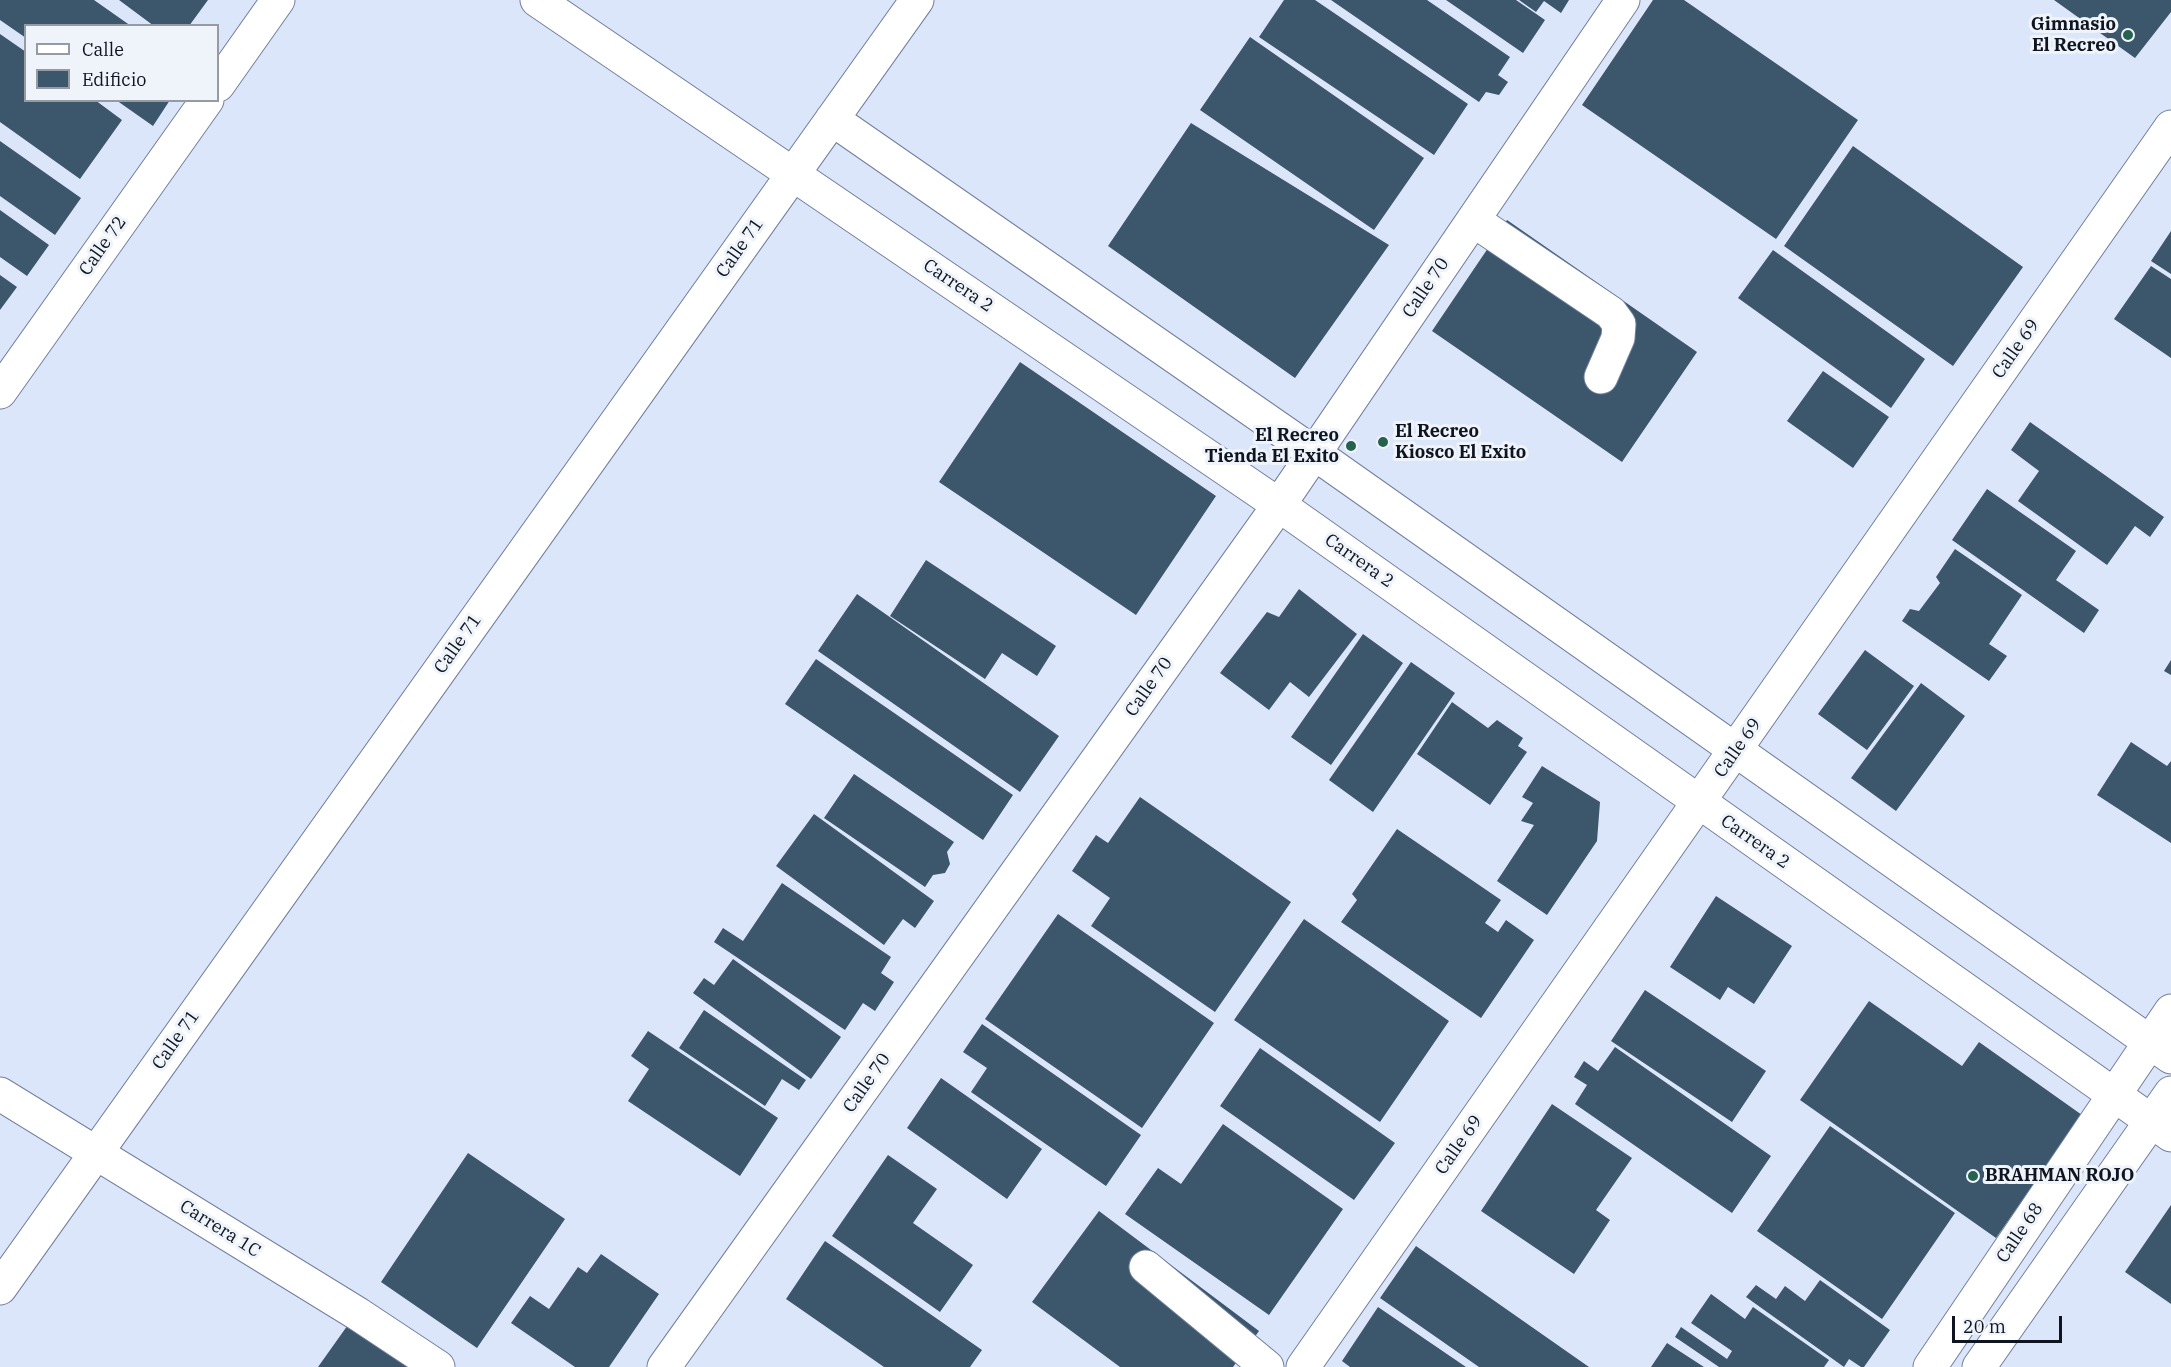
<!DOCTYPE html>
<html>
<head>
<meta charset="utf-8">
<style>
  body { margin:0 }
  #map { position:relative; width:2171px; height:1367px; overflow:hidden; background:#dce6fa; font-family:"IBM Plex Serif",serif }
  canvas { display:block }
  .legend { position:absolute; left:24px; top:24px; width:195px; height:78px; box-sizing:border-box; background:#eff3fa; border:2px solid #959aa3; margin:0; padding:8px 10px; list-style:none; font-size:18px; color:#0f1520 }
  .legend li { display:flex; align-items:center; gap:12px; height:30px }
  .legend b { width:30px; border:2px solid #959aa3 }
  .scale { position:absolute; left:1952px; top:1316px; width:110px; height:27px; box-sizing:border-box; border:3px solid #0f1520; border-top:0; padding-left:8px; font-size:18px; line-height:21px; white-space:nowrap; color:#0f1520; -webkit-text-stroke:4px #eff3fa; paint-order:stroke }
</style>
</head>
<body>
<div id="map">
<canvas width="2171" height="1367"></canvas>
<ul class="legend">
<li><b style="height:8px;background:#fff"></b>Calle</li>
<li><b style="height:16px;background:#3c566c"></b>Edificio</li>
</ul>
<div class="scale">20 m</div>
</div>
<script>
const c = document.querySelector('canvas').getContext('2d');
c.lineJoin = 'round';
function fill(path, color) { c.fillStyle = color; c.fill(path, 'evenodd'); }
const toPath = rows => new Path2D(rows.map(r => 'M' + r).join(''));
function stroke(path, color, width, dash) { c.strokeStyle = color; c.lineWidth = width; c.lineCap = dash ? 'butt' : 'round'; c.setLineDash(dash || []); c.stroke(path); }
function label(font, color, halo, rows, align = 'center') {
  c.font = font + ' "IBM Plex Serif",serif'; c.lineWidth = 6; c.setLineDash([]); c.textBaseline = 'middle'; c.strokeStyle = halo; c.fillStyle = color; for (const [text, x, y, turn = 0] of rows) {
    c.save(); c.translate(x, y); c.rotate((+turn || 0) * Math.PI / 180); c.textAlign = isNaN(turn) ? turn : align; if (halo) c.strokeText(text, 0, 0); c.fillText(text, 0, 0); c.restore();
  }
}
const building = toPath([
  [0,0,94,0,131,26,26,26,26,38,0,20],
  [119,0,208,0,189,26,154,26],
  [1284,0,1315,0,1468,104,1434,155,1259,37],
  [1331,0,1427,0,1510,57,1498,75,1508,82,1499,95,1486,92,1479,102],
  [1446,0,1516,0,1545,20,1523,53],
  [1519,0,1569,0,1561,13,1544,1,1536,12],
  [1653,0,1684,0,1858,120,1776,239,1582,105],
  [2054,0,2171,0,2171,12,2135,58],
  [0,34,26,52,26,100,95,100,122,120,80,179,0,122],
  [1250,37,1424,158,1374,230,1200,110],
  [116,100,170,100,153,126],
  [1191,123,1389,245,1295,378,1108,246],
  [0,141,81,198,55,235,0,196],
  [1853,146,2023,267,1953,366,1784,246],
  [0,210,49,245,27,276,0,257],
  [1507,220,1697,352,1622,462,1432,331],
  [2171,231,2171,274,2151,261],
  [1773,250,1925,359,1891,408,1738,298],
  [2151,266,2171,279,2171,358,2114,319],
  [0,275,17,287,0,310],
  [1020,362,1216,496,1136,615,939,482],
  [1823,371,1889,417,1853,468,1787,421],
  [2030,422,2164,517,2150,537,2135,526,2107,565,2018,501,2039,471,2011,450],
  [1987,489,2076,551,2056,580,2099,610,2084,633,1952,540],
  [1955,549,2022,595,1989,644,2007,656,1989,681,1902,621,1910,609,1919,611,1940,583,1936,577],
  [926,560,1056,646,1037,676,1002,653,985,679,890,616],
  [1299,589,1357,634,1309,697,1290,682,1269,710,1220,673,1267,612,1279,617],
  [857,594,1059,736,1020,792,818,651],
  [1363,634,1403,663,1331,765,1291,737],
  [1865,650,1914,686,1867,750,1818,714],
  [816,659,1013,795,983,840,785,704],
  [2171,660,2171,675,2164,671],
  [1411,662,1455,693,1373,812,1329,780],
  [1921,683,1965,716,1896,811,1851,778],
  [1452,702,1488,728,1497,720,1523,738,1518,746,1527,752,1490,805,1417,754],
  [2131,742,2167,766,2171,761,2171,843,2097,795],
  [1542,766,1600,802,1597,841,1547,915,1497,881,1534,825,1521,821,1533,803,1522,797],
  [854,774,954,842,947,852,950,864,945,873,933,875,925,887,824,818],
  [1140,797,1291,902,1215,1012,1091,926,1110,898,1072,871,1096,835,1108,843],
  [814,814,934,901,915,928,903,919,884,945,776,866],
  [1397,829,1501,900,1485,923,1498,932,1506,920,1534,940,1481,1018,1341,922,1357,900,1352,894],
  [782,883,891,957,881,973,894,982,875,1011,863,1003,845,1030,714,942,723,928,743,941],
  [1716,896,1792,946,1754,1004,1728,987,1720,1000,1670,967],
  [1058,914,1214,1023,1142,1128,985,1019],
  [1304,919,1449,1021,1380,1122,1234,1020],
  [733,959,841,1037,811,1079,693,993,704,978,714,985],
  [1645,990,1766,1071,1732,1122,1611,1041],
  [1869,1001,1962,1066,1979,1042,2082,1115,1996,1238,1800,1100],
  [704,1010,806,1080,799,1090,782,1079,765,1106,679,1048],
  [982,1024,1141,1135,1106,1186,971,1092,987,1068,963,1052],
  [648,1031,778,1118,740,1176,628,1101,649,1069,631,1056],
  [1615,1047,1771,1156,1732,1213,1575,1104,1587,1085,1574,1077,1584,1061,1598,1071],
  [1260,1048,1395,1143,1354,1200,1220,1106],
  [941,1078,1042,1149,1007,1199,907,1128],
  [1552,1104,1632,1158,1596,1210,1610,1220,1574,1274,1481,1211],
  [1223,1124,1343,1209,1269,1315,1125,1214,1158,1168,1181,1184],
  [1830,1126,1955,1213,1882,1319,1757,1231],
  [468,1153,565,1219,477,1348,381,1282],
  [888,1155,937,1189,913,1223,973,1265,940,1312,832,1236],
  [2171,1205,2171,1304,2125,1272],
  [1099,1211,1259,1331,1233,1367,1120,1367,1032,1302],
  [825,1241,982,1350,970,1367,884,1367,786,1299],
  [1416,1246,1589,1367,1479,1367,1380,1298],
  [601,1254,659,1294,609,1367,575,1367,511,1323,530,1296,549,1309,578,1267,587,1273],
  [1820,1280,1890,1330,1864,1367,1861,1367,1849,1359,1844,1367,1746,1297,1756,1285,1776,1299,1785,1286,1805,1301],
  [1711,1294,1745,1319,1753,1307,1829,1360,1824,1367,1719,1367,1675,1337,1681,1327,1727,1359,1732,1351,1691,1323],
  [1378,1307,1466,1367,1350,1367,1342,1361],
  [350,1322,414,1367,318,1367],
  [1667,1343,1704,1367,1651,1367]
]);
const minor = toPath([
  [537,0,1279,505,2171,1135],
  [218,85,278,0],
  [832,119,1314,453,2171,1057],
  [1473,220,1611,313,1619,324,1618,338,1601,377],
  [0,392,207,100],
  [0,1094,358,1314,438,1367],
  [1146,1267,1267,1367],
  [0,1288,917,0],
  [664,1367,1279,505,1623,0],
  [1303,1367,2171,127],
  [1930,1367,2171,1011],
  [1979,1367,2171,1093]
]);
const markers = [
  [2128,35,6,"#25634f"],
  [1383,442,6,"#25634f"],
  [1351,446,6,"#25634f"],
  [1973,1176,6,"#25634f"]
];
const poiNames = [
  ["Gimnasio",2116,25],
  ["El Recreo",2116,46],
  ["El Recreo",1395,432,"left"],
  ["Kiosco El Exito",1395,453,"left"],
  ["El Recreo",1339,436],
  ["Tienda El Exito",1339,457],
  ["BRAHMAN ROJO",1985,1176,"left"]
];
const streetNames = [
  ["Calle 72",103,246,-55],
  ["Calle 71",740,248,-55],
  ["Carrera 2",958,286,34],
  ["Calle 70",1426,288,-56],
  ["Calle 69",2016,349,-55],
  ["Carrera 2",1359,561,35],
  ["Calle 71",458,644,-55],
  ["Calle 70",1149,687,-55],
  ["Calle 69",1738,748,-55],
  ["Carrera 2",1755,842,35],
  ["Calle 71",176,1040,-55],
  ["Calle 70",867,1083,-55],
  ["Calle 69",1459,1145,-55],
  ["Carrera 1C",220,1229,32],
  ["Calle 68",2020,1233,-56]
];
fill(building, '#3c566c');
stroke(minor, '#72809e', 35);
stroke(minor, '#fff', 33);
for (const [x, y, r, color] of markers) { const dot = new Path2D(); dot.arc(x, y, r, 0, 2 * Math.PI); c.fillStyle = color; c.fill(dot); stroke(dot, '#eff3fa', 2); }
label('bold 18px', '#0f1520', '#eff3fa', poiNames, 'right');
label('18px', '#0f1520', '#eff3fa', streetNames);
</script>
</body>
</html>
